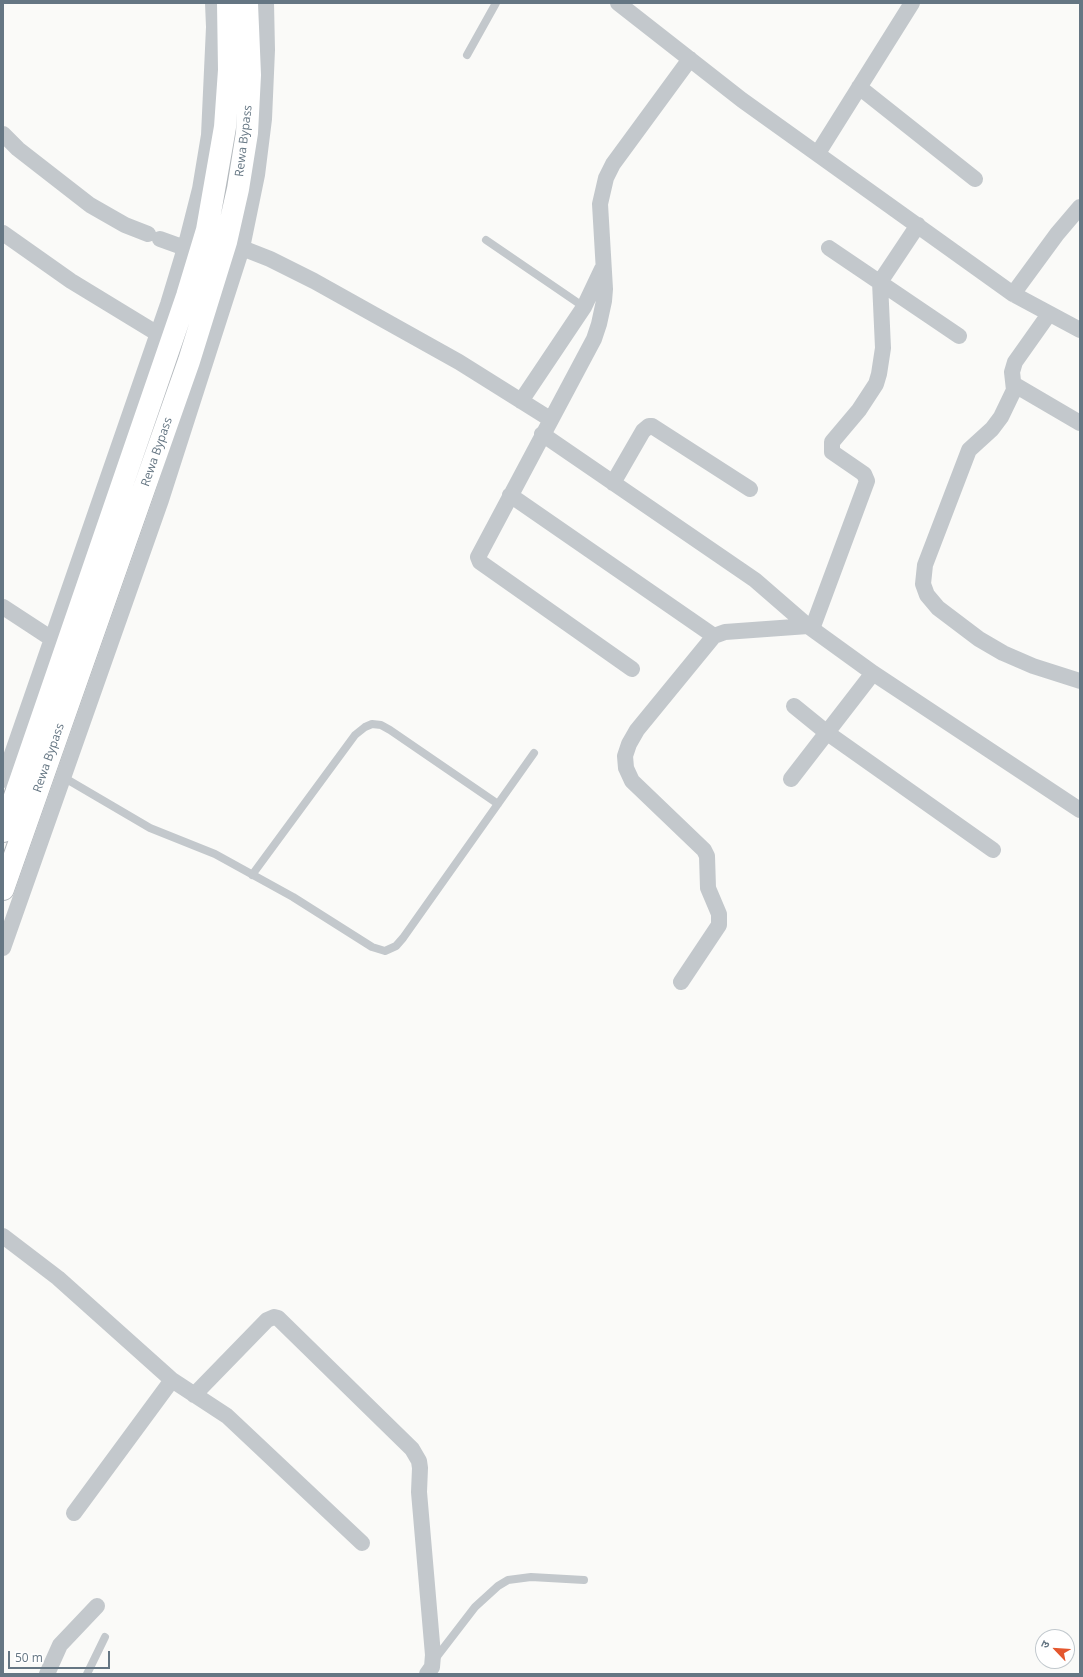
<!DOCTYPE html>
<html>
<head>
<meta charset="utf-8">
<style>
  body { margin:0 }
  #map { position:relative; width:1083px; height:1677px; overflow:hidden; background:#fafaf8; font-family:"Open Sans","Noto Sans Devanagari",sans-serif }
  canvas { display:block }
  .frame { position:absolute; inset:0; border:4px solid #657683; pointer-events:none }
  .north { position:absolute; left:1035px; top:1629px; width:40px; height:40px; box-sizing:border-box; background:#fff; border:1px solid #c1c8cd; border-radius:50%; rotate:295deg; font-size:11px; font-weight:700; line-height:16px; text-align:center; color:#657683 }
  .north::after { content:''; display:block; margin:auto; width:14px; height:18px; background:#e4572e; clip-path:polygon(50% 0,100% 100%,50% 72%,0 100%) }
  .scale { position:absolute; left:8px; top:1651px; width:102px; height:18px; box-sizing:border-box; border:2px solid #657683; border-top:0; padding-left:5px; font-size:12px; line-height:14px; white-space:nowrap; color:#657683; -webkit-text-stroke:3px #fff; paint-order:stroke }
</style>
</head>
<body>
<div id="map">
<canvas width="1083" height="1677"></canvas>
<div class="frame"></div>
<div class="north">उ</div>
<div class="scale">50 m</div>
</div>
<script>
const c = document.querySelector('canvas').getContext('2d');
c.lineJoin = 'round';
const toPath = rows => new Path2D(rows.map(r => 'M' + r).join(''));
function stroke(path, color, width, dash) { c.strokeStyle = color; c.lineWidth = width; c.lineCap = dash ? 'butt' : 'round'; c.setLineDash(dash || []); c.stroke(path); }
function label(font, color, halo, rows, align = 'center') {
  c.font = font + ' "Open Sans",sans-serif'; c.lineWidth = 4; c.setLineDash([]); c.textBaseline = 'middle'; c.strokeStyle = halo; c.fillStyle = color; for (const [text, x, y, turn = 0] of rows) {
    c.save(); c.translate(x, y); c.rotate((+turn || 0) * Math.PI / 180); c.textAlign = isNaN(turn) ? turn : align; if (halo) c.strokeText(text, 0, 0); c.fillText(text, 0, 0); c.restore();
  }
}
const lane = toPath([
  [467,55,496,3],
  [486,240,584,307],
  [63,777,150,828,215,854,293,897,372,947,385,951,396,946,403,938,534,753],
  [252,875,355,735,365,727,372,724,381,725,390,730,498,804],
  [435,1659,475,1607,498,1586,508,1580,531,1577,584,1580],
  [87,1674,105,1637]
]);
const street = toPath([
  [618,3,742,100,1013,294,1080,330],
  [859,87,975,179],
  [3,134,18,149,90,205,125,225,148,234],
  [818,153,912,3],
  [3,233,71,281,158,334],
  [160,239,185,248],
  [242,248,270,259,314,281,459,362,550,419],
  [829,248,959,336],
  [1013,294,1057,234,1080,207],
  [1049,314,1015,362,1012,372,1014,390,1001,417,992,429,969,450,925,565,923,584,927,595,938,608,979,639,1003,653,1033,666,1080,681],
  [1015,385,1080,423],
  [521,401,584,307,602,269],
  [542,434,755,580,808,626,873,673,1080,810],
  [613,483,643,431,649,426,652,426,750,489],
  [510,495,714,636],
  [3,607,52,639],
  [812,629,867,481,864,474,832,452,832,442,859,410,876,384,879,374,883,348,880,282,918,225],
  [632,669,480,562,478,557,594,339,599,324,604,301,605,289,600,204,606,178,613,164,690,59],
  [794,706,826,732,993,850],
  [791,779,873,673],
  [3,780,168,304,185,248,200,189,209,135,214,27,213,3],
  [3,948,161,500,242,248,257,175,264,119,267,50,266,3],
  [681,982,719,925,719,914,708,888,707,856,704,850,632,781,626,768,625,756,629,744,637,730,714,636,725,632,808,626],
  [3,1236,58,1278,172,1380,227,1416,362,1543],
  [194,1395,267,1320,274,1317,278,1318,412,1449,419,1461,420,1468,419,1492,433,1655,432,1667,427,1674],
  [74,1513,172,1380],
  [47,1674,60,1645,97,1606]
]);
const highway = toPath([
  [3,831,187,296,207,230,225,127,229,70,228,3],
  [3,889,189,361,226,242,238,189,247,133,250,75,247,3]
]);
const streetNames = [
  ["Rewa Bypass",244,141,-83],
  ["Rewa Bypass",157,452,-71],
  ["Rewa Bypass",49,758,-71]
];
stroke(highway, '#b4b9bd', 24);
stroke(lane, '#c3c8cc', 8);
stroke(street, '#c3c8cc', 16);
stroke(highway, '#fff', 22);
label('12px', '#657683', '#fff', streetNames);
</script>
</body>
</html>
